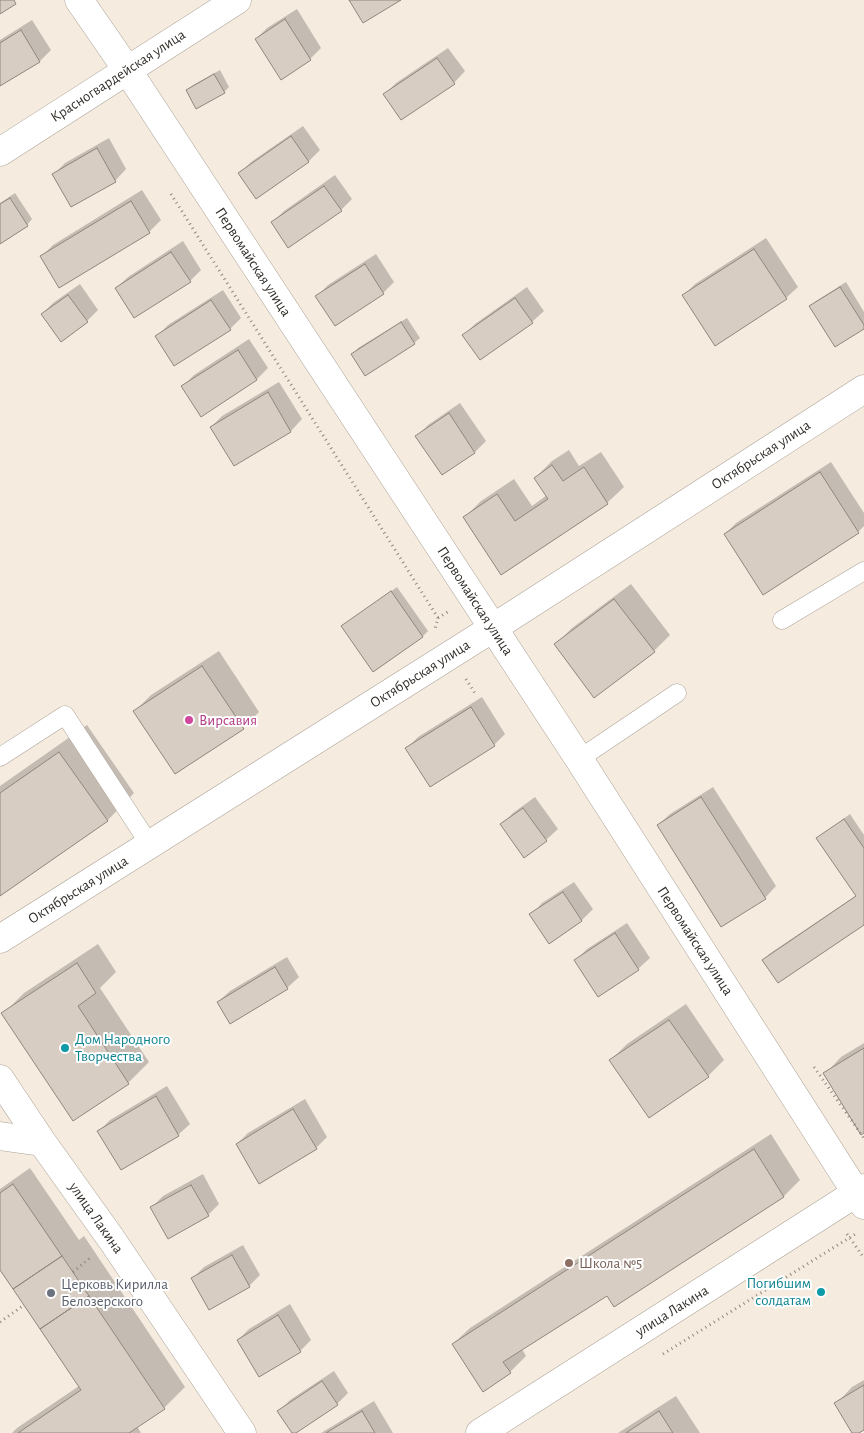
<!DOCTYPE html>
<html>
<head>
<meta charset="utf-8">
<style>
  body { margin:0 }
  canvas { display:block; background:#f5ebdf }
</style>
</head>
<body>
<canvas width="864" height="1433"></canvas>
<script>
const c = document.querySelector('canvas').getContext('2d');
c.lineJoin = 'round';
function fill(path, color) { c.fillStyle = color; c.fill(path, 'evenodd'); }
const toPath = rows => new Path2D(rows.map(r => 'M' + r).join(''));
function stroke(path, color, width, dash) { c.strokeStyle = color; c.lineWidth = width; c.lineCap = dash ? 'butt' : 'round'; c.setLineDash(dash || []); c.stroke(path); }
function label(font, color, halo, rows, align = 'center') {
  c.font = font + ' "Alegreya Sans",sans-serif'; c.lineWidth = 4; c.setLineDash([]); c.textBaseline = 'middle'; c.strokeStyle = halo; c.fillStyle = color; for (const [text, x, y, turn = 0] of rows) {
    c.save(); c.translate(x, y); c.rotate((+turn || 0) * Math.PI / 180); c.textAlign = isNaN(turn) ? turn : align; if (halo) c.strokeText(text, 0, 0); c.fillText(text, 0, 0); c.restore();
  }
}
const shadow = toPath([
  [297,9,321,48,310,59,256,39,267,28],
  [32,20,51,50,40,61,0,85,0,40],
  [448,48,465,71,454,83,385,94,396,83],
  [220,70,229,87,224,92,187,90,193,85],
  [303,126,320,150,309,161,256,198,240,173,251,162],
  [109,138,126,169,115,181,71,206,54,174,65,163],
  [335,175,352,199,341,210,272,223,284,211],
  [142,190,161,220,149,232,60,286,42,256,53,245],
  [15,193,32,219,27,225,0,242,0,203],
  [766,238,798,287,786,298,684,295,695,284],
  [183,241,201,270,190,281,116,288,128,277],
  [376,254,394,282,383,293,317,296,328,285],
  [846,282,864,312,864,328,811,306,816,301],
  [80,284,98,310,87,321,42,314,53,303],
  [527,287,544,311,532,322,481,358,464,335,475,324],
  [223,290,241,318,230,329,157,336,168,325],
  [407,318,420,338,414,343,353,354,358,348],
  [249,339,268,368,256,380,183,386,194,375],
  [279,382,302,419,291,431,234,465,211,427,222,416],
  [460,403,486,441,475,452,442,474,417,436,428,425],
  [569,450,579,466,601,452,624,487,607,503,502,573,465,517,481,501,514,479,532,506,547,495,535,478,552,461],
  [831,462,864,513,864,526,858,532,725,534,736,523],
  [631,584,670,635,654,651,556,644,572,628],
  [397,587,428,631,422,637,342,627],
  [219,651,259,712,243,728,135,711,151,695],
  [482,697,505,734,494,745,407,748,418,737],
  [87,725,134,793,107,821,0,895,0,786],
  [713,787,776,886,765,898,658,825,670,814],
  [535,797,558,829,546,840,524,856,502,824,513,813],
  [850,814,864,835,864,923,764,960,769,954,857,895,818,838],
  [574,882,593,909,582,920,531,915,542,903],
  [627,923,650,958,638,969,598,995,576,960,587,949],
  [98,944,116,972,100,988,149,1062,128,1083,73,1119,3,1014,24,993],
  [287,957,299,977,287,988,231,1022,218,1002,230,991],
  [686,1004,724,1060,708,1076,611,1060,627,1044],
  [864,1043,864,1131,825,1074,841,1057],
  [167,1086,190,1124,178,1135,122,1169,99,1131,110,1120],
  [305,1099,327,1137,316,1148,237,1144,248,1133],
  [771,1134,800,1180,784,1196,614,1306,607,1294,522,1349,526,1356,510,1372,453,1344,470,1328],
  [30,1168,79,1240,84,1236,185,1387,164,1408,137,1426,141,1433,12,1433,17,1428,79,1386,0,1268,0,1189],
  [203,1174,219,1204,208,1215,152,1207,163,1196],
  [243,1245,260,1275,249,1286,193,1278,204,1267],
  [290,1304,311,1340,300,1351,238,1340,249,1329],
  [334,1371,348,1393,337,1404,294,1433,279,1411,290,1400],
  [864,1380,864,1428,854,1433,836,1404,852,1387],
  [676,1396,700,1433,618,1433],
  [374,1401,393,1433,321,1433]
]);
const building = toPath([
  [0,0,14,0,16,4,0,14,0,0],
  [349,0,401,0,363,23,349,0],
  [285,19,311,60,281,80,255,39,285,19],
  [21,30,40,62,0,86,0,43,21,30],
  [437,58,455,84,401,120,383,94,437,58],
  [214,74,225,93,196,109,186,90,214,74],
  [291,136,309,162,256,199,238,173,291,136],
  [97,148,116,182,71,207,52,174,97,148],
  [324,186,342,211,288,248,271,222,324,186],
  [10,198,28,226,0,244,0,204,10,198],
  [131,201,150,233,59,288,40,256,131,201],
  [754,249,787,299,715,346,682,295,754,249],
  [171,252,191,282,134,318,115,288,171,252],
  [365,264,384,294,335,326,315,296,365,264],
  [840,287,864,325,864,329,835,347,809,306,840,287],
  [68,295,88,322,61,342,41,314,68,295],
  [515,298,533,323,480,360,462,335,515,298],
  [211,300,231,330,174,366,155,336,211,300],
  [401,322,415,344,365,376,351,354,401,322],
  [238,350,257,380,201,417,181,386,238,350],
  [268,392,291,432,234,466,210,427,268,392],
  [449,413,475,453,442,475,415,436,449,413],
  [552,465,563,481,584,467,608,504,501,575,463,517,497,494,515,521,548,499,534,478,552,465],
  [820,472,859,533,763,595,724,534,820,472],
  [391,591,423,637,373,672,341,626,391,591],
  [614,599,655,652,594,698,554,644,614,599],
  [202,666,244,729,175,774,133,711,202,666],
  [471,707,495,746,430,787,405,748,471,707],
  [59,752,108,821,0,896,0,793,59,752],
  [701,797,766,899,721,927,657,825,701,797],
  [523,808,547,841,524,858,500,824,523,808],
  [844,819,864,848,864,925,778,983,762,960,856,896,816,838,844,819],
  [563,892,582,921,549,944,529,914,563,892],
  [615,933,639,970,598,997,574,960,615,933],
  [77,963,96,993,78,1006,129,1084,73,1121,1,1013,77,963],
  [275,967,288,989,230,1024,217,1002,275,967],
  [669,1020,709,1077,649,1118,609,1060,669,1020],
  [864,1048,864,1133,861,1135,823,1073,864,1048],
  [156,1096,179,1136,121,1170,97,1131,156,1096],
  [293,1109,317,1149,259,1184,236,1144,293,1109],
  [754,1149,784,1197,614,1307,607,1296,503,1362,511,1373,483,1392,452,1344,754,1149],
  [13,1184,62,1256,13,1289,0,1270,0,1193,13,1184],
  [191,1185,209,1216,168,1239,150,1207,191,1185],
  [232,1255,250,1287,209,1310,191,1278,232,1255],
  [62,1256,89,1296,40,1329,13,1289,62,1256],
  [89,1296,165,1409,129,1433,18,1433,81,1390,40,1329,89,1296],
  [278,1315,301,1352,259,1377,237,1340,278,1315],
  [322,1381,338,1405,296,1433,292,1433,277,1411,322,1381],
  [864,1385,864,1430,859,1433,852,1433,834,1403,864,1385],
  [362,1411,375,1433,326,1433,362,1411],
  [659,1411,673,1433,626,1433,659,1411]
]);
const path = toPath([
  [171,194,438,618,435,629],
  [438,618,449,611],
  [466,679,476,695],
  [814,1067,864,1138],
  [847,1234,864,1258],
  [73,1272,90,1258],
  [0,1322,24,1305],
  [663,1354,857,1233]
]);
const service = toPath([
  [782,620,864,571],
  [0,757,65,715,150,845],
  [579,759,677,693]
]);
const minor = toPath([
  [0,152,237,0],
  [0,1079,42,1142,112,1240,242,1433],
  [0,1136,42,1142],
  [480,1433,864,1188]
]);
const tertiary = toPath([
  [79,0,128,71,579,759,864,1205],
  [0,939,493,628,864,389]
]);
const markers = [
  [189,720,5,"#d1479c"],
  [65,1048,5,"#0f9aa8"],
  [569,1263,5,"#8d6e63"],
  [821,1292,5,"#0f9aa8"],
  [51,1293,5,"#6b7280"]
];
const streetNames = [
  ["Красногвардейская улица",118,76,-33],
  ["Первомайская улица",253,262,57],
  ["Октябрьская улица",761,455,-33],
  ["Первомайская улица",475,601,57],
  ["Октябрьская улица",420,674,-32],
  ["Октябрьская улица",78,890,-32],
  ["Первомайская улица",695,941,57],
  ["улица Лакина",96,1218,55],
  ["улица Лакина",672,1311,-32]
];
const hotelNames = [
  ["Вирсавия",199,720]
];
const cultureNames = [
  ["Дом Народного",75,1039],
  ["Творчества",75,1056],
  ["Погибшим",811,1283,"right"],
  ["солдатам",811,1300,"right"]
];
const educationNames = [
  ["Школа №5",579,1263]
];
const worshipNames = [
  ["Церковь Кирилла",61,1284],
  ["Белозерского",61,1301]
];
fill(shadow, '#0003');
fill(building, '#d8cdc3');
stroke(building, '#90867c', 1);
stroke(service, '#ada398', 19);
stroke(minor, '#ada398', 29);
stroke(tertiary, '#ada398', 29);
stroke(path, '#8e8780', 3, [1, 4]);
stroke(service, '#fff', 18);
stroke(minor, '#fff', 28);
stroke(tertiary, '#fff', 28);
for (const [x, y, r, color] of markers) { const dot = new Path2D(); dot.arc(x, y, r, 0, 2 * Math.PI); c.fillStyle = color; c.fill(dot); stroke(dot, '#fff', 2); }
label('15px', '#322e2a', '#fff', streetNames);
label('15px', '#b23c85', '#fff', hotelNames, 'left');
label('15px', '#0d838f', '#fff', cultureNames, 'left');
label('15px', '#785e54', '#fff', educationNames, 'left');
label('15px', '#5b616d', '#fff', worshipNames, 'left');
</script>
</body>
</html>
